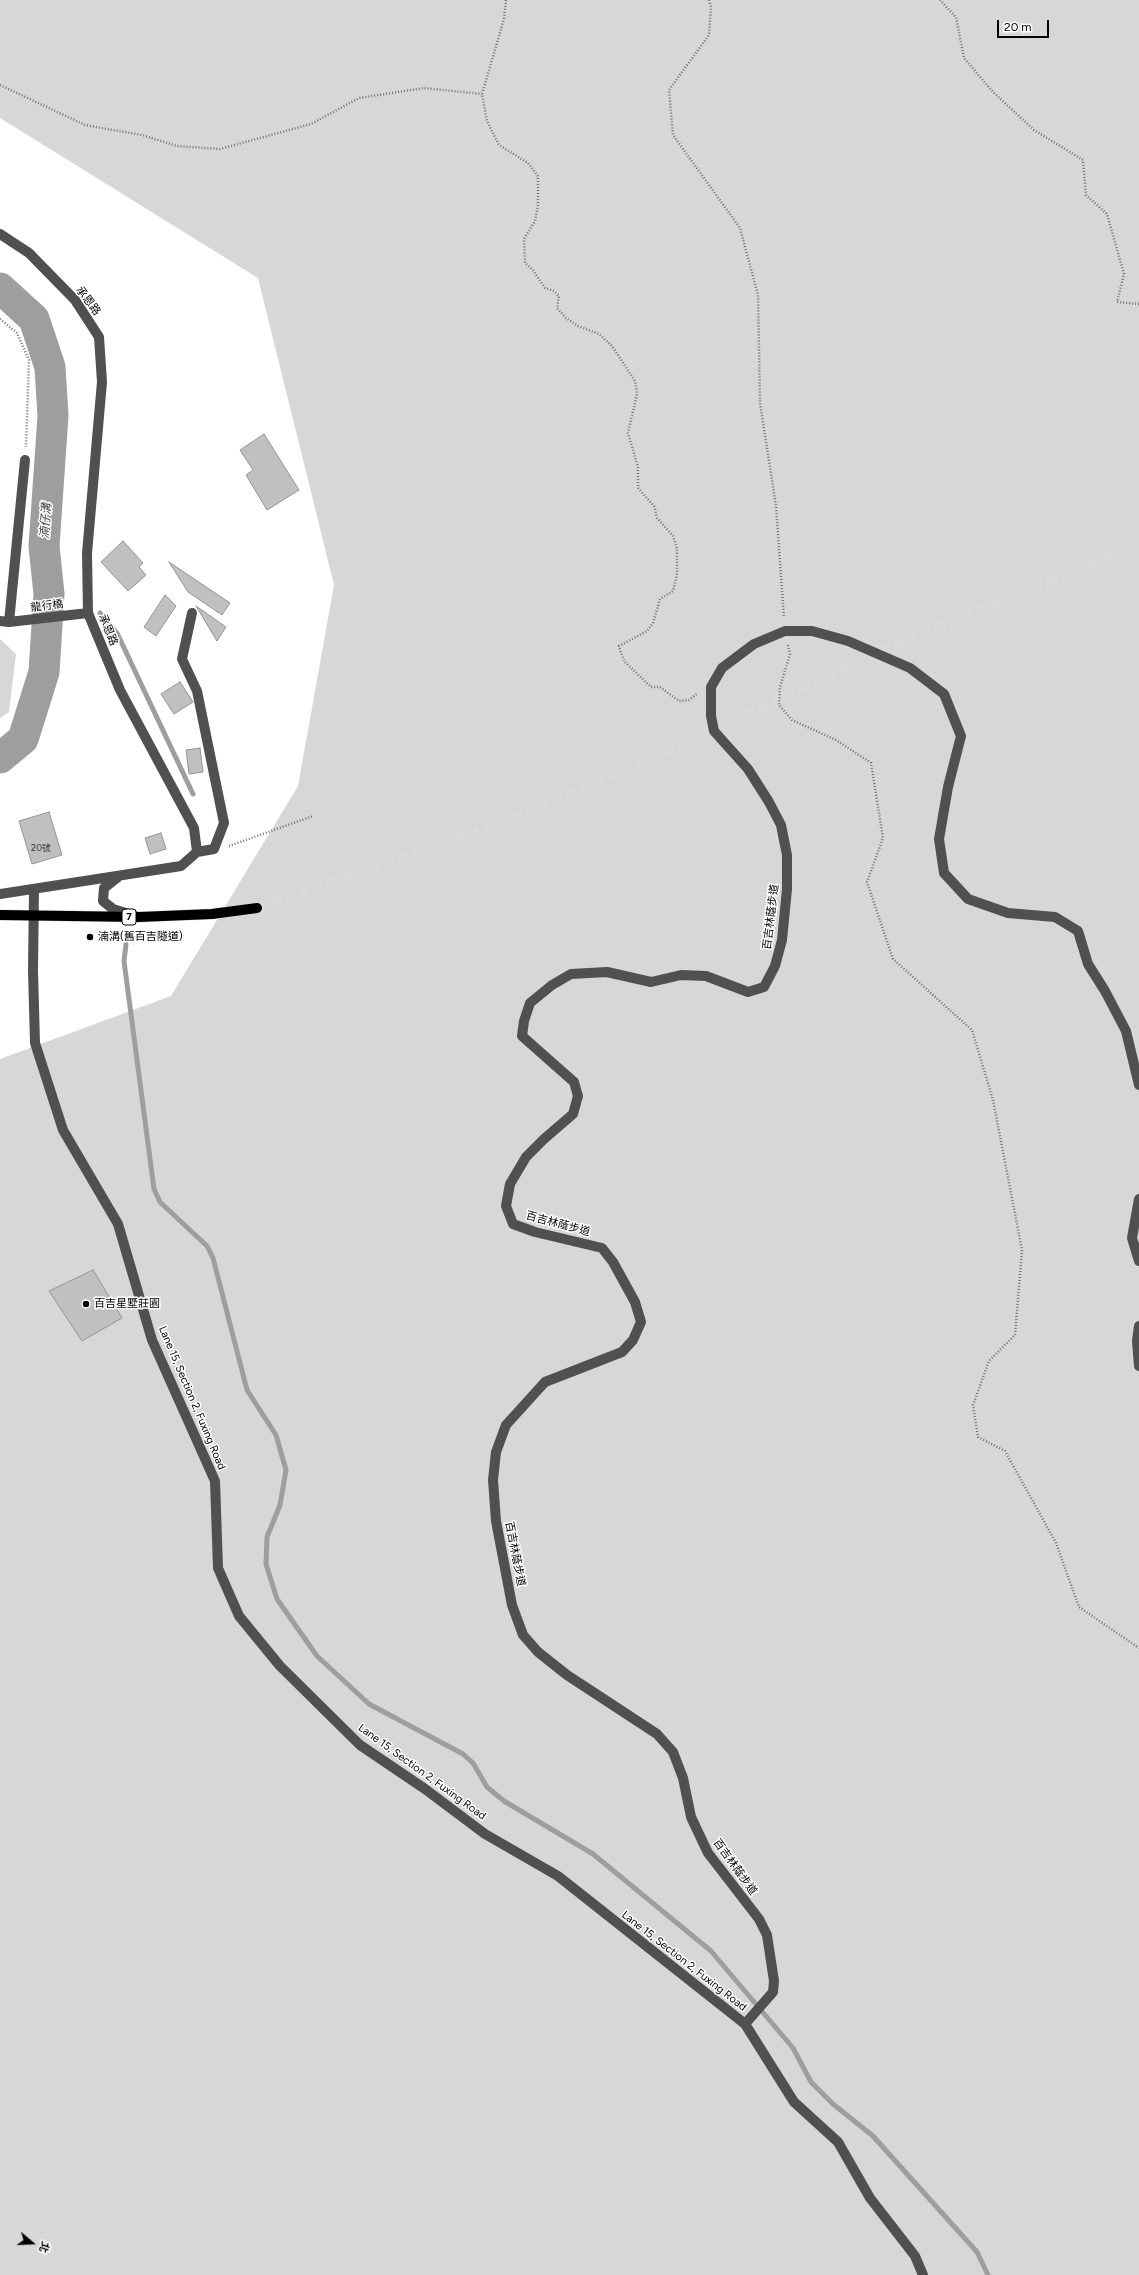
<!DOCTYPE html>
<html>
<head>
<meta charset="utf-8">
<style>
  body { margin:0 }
  #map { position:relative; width:1139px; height:2275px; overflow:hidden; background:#fff; font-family:Figtree,"Noto Sans TC",sans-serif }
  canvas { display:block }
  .north { position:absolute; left:12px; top:2223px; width:40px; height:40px; -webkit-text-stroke:3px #fff; paint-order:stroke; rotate:109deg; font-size:11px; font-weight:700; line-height:16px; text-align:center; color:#000 }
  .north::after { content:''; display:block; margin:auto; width:14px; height:18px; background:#000; clip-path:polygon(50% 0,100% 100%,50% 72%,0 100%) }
  .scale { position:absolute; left:997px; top:20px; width:52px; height:18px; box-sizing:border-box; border:2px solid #000; border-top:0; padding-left:5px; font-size:12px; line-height:14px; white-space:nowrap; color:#000; -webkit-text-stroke:3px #fff; paint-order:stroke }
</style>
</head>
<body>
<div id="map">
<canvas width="1139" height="2275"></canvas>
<div class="north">北</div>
<div class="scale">20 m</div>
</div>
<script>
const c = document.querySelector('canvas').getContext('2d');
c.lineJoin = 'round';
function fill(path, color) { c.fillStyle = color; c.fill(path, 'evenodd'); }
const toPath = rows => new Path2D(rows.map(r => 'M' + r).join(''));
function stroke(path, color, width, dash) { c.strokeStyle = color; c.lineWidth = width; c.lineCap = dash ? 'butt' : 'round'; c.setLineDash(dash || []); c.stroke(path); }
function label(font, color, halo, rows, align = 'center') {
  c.font = font + ' Figtree,"Noto Sans TC",sans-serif'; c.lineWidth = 3; c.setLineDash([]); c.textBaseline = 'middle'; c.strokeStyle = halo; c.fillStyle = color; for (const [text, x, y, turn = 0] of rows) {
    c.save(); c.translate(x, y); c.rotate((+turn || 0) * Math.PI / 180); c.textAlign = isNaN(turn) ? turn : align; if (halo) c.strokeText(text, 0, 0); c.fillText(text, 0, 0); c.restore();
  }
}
const green = toPath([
  [0,0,1139,0,1139,2275,0,2275,0,1059,171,996,298,786,334,585,258,278,0,118],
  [0,639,16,654,9,712,0,718]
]);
const stream = toPath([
  [49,594,62,594],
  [100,613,117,633,193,794],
  [126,944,124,961,154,1189,160,1202,207,1246,213,1258,247,1390,276,1435,286,1470,280,1505,267,1537,266,1564,277,1599,317,1656,369,1704,463,1754,473,1763,487,1787,504,1801,593,1854,711,1951,793,2048,811,2082,833,2104,873,2136,977,2252,988,2275]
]);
const river = toPath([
  [0,288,34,319,50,367,53,416,44,546,49,594,44,672,23,739,0,758]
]);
const building = toPath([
  [264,434,299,490,267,510,246,475,253,470,240,450,264,434],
  [123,541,143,563,139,567,146,575,128,591,101,562,123,541],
  [169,562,230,603,222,615,188,592,169,562],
  [165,595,176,606,156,636,144,627,165,595],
  [196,606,226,627,217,641,196,606],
  [180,682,193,702,174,714,161,694,180,682],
  [200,748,203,772,189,774,186,750,200,748],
  [49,812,62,855,32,864,19,821,49,812],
  [161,833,166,849,150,854,145,838,161,833],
  [93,1270,122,1318,82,1341,49,1291,93,1270]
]);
const majorTunnel = toPath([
  [257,908,494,826,661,754,902,642,1139,544]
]);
const path = toPath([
  [506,0,504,19,482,94,487,121,499,145,528,163,538,176,538,205,535,221,524,239,525,263,532,269,545,288,554,291,559,296,557,308,566,318,578,326,599,334,612,346,635,381,637,394,628,433,638,467,638,488,654,506,657,518,673,536,677,548,677,575,673,591,660,599,653,623,647,631,619,646,621,653,625,662,651,687,660,687,679,701,689,700,698,693],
  [709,0,711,7,709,35,669,90,673,135,740,228,758,295,760,403,776,506,784,618],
  [940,0,956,17,964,58,993,92,1034,130,1083,160,1086,195,1107,214,1124,274,1117,302,1139,304],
  [0,85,85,125,142,135,177,146,220,149,311,124,359,98,424,88,482,94],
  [0,319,17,333,29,360,26,447],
  [788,645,790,654,780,687,779,705,792,720,836,740,871,763,883,838,867,882,893,959,972,1030,993,1100,1022,1250,1015,1335,989,1361,973,1405,978,1437,1005,1451,1056,1543,1079,1607,1139,1648],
  [229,846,313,816]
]);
const minor = toPath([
  [0,234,29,253,75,300,99,337,102,382,87,553,88,613,120,690,194,828,197,852,181,866,0,894],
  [192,613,182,659,197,691,224,823,214,849,197,852],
  [0,621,9,622,88,613],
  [9,622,25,460],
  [118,877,104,888,103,901,113,909,135,916],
  [34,889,33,971,35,1043,63,1130,118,1224,152,1340,215,1481,218,1568,239,1616,280,1666,360,1745,425,1789,485,1834,558,1876,745,2024,794,2102,838,2142,870,2198,915,2256,923,2275],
  [1139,1199,1132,1238,1139,1261],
  [1139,1326,1137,1341,1139,1366],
  [745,2024,773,1992,774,1981,767,1935,759,1919,708,1853,691,1817,683,1778,673,1752,657,1734,567,1675,538,1652,523,1635,512,1605,496,1521,493,1480,496,1452,506,1425,545,1382,622,1352,633,1340,641,1322,635,1302,613,1262,602,1248,535,1232,513,1224,506,1206,510,1184,526,1157,544,1139,573,1114,578,1096,574,1082,522,1036,524,1021,530,1003,552,985,571,974,607,972,651,982,681,975,706,976,748,992,764,987,775,966,782,940,787,889,787,855,781,825,769,802,748,769,714,731,711,716,711,687,722,668,754,644,785,631,812,631,848,641,910,668,944,694,961,736,948,787,939,839,944,873,968,899,1008,913,1055,917,1078,931,1088,964,1105,991,1126,1031,1139,1085]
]);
const major = toPath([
  [0,915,139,917,212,914,257,908]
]);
const markers = [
  [90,937,4,"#000"],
  [86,1304,4,"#000"]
];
const numberNames = [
  ["20號",41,848]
];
const shields = [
  [129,917,14]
];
const shieldNames = [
  ["7",129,917]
];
const streetNames = [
  ["承恩路",88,301,53],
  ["龍行橋",47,606,-7],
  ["承恩路",108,630,68],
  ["百吉林蔭步道",771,917,-83],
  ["百吉林蔭步道",558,1224,15],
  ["Lane 15, Section 2, Fuxing Road",192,1398,67],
  ["百吉林蔭步道",515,1554,79],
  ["Lane 15, Section 2, Fuxing Road",422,1772,36],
  ["百吉林蔭步道",735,1867,54],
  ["Lane 15, Section 2, Fuxing Road",684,1961,38]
];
const poiNames = [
  ["湳溝(舊百吉隧道)",98,937],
  ["百吉星墅莊園",94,1304]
];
const waterNames = [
  ["湳仔溝",46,521,-86]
];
fill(green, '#d7d7d7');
stroke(stream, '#9e9e9e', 5);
stroke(river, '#9e9e9e', 31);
fill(building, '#c0c0c0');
stroke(building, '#949494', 1);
stroke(majorTunnel, '#d9d9d9', 10, [10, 5]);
stroke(major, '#dbdbdb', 11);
stroke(path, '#727272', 2.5, [1, 2]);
stroke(minor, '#505050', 10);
stroke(major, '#000', 10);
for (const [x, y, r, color] of markers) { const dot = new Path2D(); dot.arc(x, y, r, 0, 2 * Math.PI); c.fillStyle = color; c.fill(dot); stroke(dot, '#fff', 1.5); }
label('9px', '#303030', null, numberNames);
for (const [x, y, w] of shields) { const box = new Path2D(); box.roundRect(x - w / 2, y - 8, w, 16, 3); c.fillStyle = '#fff'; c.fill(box); stroke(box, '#000', 1); }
label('bold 10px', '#000', null, shieldNames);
label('11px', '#000', '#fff', streetNames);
label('11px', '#000', '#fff', poiNames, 'left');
label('italic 12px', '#3f3f3f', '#fff', waterNames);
</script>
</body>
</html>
